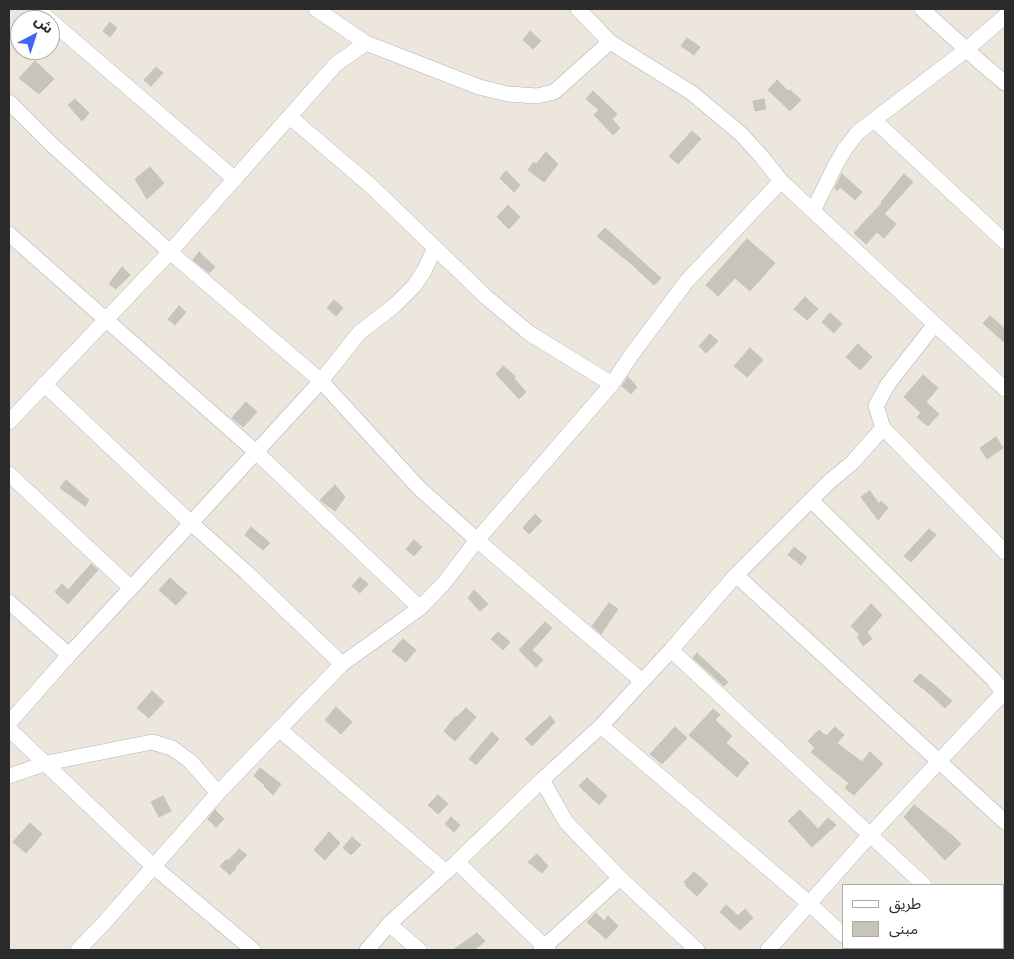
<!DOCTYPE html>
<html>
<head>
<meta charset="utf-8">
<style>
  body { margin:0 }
  #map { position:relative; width:1014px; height:959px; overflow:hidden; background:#ece6dd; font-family:"Public Sans","Noto Sans Arabic",sans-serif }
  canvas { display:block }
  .frame { position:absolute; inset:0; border:10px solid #2b2b2b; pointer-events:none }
  .legend { position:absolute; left:842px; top:884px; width:162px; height:65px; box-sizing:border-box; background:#fff; border:1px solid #aaa; margin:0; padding:6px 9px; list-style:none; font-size:15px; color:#2b2b2b }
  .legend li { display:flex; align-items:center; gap:10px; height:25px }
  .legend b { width:25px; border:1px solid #aaa }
  .north { position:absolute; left:10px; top:10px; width:50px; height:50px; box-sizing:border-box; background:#fff; border:1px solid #aaa; border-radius:50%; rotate:40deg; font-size:14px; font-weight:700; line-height:20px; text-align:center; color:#2b2b2b }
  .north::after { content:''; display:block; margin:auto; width:18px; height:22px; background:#4363f4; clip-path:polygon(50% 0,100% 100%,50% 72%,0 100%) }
</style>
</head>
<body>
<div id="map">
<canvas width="1014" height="959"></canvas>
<div class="frame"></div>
<ul class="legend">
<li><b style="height:6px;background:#fff"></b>طريق</li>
<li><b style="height:14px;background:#c8c4bc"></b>مبنى</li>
</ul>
<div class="north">ش</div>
</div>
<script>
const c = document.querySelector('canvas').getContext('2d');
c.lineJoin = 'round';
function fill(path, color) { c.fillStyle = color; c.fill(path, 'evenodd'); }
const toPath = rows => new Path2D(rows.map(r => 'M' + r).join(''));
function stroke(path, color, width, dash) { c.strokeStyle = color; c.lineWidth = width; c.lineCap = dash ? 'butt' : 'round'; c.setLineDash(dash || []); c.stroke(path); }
const building = toPath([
  [110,22,117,28,110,37,103,31,110,22],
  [530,31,541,41,533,49,523,40,530,31],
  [687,38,700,47,694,55,681,46,687,38],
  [35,61,54,79,39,94,19,78,35,61],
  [156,67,163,73,151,86,144,80,156,67],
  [777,80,788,91,790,90,801,100,790,111,768,90,777,80],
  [593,91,617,114,612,119,620,128,613,135,594,115,599,110,586,99,593,91],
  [75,99,89,113,82,121,68,105,75,99],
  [764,99,766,109,755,111,753,101,764,99],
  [692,131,701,139,678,164,669,156,692,131],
  [546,152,558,164,544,182,528,170,534,162,536,164,546,152],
  [150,167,164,183,147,199,135,179,150,167],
  [506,171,520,185,514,192,500,178,506,171],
  [842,174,862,192,855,200,840,187,837,191,835,188,842,174],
  [904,174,913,182,884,214,896,224,884,238,877,232,866,244,854,233,882,203,881,202,904,174],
  [508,205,520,217,509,229,497,217,508,205],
  [605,228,661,278,654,285,626,259,625,259,597,236,605,228],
  [747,239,775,263,750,291,735,278,718,296,706,285,747,239],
  [199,252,215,267,209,273,193,260,199,252],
  [122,267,130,275,116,289,109,284,122,267],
  [805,297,818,309,807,320,794,309,805,297],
  [334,300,343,308,336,316,327,308,334,300],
  [179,306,186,312,175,325,168,319,179,306],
  [830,313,842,324,834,333,822,322,830,313],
  [990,316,1005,329,1005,343,983,323,990,316],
  [710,334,718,341,706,353,699,346,710,334],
  [858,344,872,357,860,370,846,357,858,344],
  [750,348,763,360,747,377,734,366,750,348],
  [503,366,515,376,514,378,526,392,519,399,496,374,503,366],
  [923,375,938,388,926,402,939,414,928,426,917,417,921,413,904,397,923,375],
  [628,377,637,387,631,394,622,386,628,377],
  [246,402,257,412,243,427,232,418,246,402],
  [996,437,1003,448,987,459,980,448,996,437],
  [66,480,89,500,85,506,60,488,66,480],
  [335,485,345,497,335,511,320,500,335,485],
  [870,491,879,504,881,501,888,508,878,520,861,497,870,491],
  [535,514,542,521,529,534,523,528,535,514],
  [251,527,270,543,263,550,245,535,251,527],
  [929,529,936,535,911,562,904,556,929,529],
  [414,540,422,547,414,556,406,549,414,540],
  [794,547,807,557,801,565,788,555,794,547],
  [91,564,98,570,68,604,55,592,62,584,68,590,91,564],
  [360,577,368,584,360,593,352,586,360,577],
  [170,578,187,593,176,605,159,590,170,578],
  [474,590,488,604,480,611,468,598,474,590],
  [609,603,618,609,601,634,592,626,609,603],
  [871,604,882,615,867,632,872,639,863,646,857,637,860,635,851,626,871,604],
  [545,622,552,628,532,650,543,660,536,667,519,650,545,622],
  [498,632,510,642,503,650,491,639,498,632],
  [403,639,416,650,406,662,392,651,403,639],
  [697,653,728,682,724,686,693,658,697,653],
  [920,674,933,684,952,701,945,708,925,690,913,681,920,674],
  [152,691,164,702,149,718,137,708,152,691],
  [336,707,352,722,341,734,325,720,336,707],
  [466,708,476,717,455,741,444,731,456,716,457,717,466,708],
  [713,709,720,715,715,720,732,736,726,743,749,763,737,777,689,735,713,709],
  [550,716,555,722,532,746,525,739,550,716],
  [675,727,687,738,662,764,650,754,675,727],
  [835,727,844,735,837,743,862,762,870,752,883,764,854,795,845,788,849,783,811,752,815,748,808,741,819,730,826,736,835,727],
  [492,732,499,739,476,765,469,759,492,732],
  [260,768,281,784,273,795,264,786,265,785,254,776,260,768],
  [587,778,607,796,599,805,579,786,587,778],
  [438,795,448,804,438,814,428,805,438,795],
  [163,796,171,811,159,817,151,802,163,796],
  [914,805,953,836,961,844,945,860,904,817,914,805],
  [215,810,224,819,216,827,208,819,215,810],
  [800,810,818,829,828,818,836,825,812,847,788,821,800,810],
  [451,817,460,825,454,832,445,824,451,817],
  [30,823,42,834,26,853,13,842,30,823],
  [329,832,340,843,325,860,314,850,329,832],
  [352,837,361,845,351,855,343,848,352,837],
  [239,849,247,855,235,867,236,868,230,875,220,866,227,859,228,861,239,849],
  [537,854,548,866,542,873,528,862,537,854],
  [694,872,708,884,697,896,685,885,687,884,684,882,694,872],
  [726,905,738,916,745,909,753,918,740,930,720,912,726,905],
  [596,913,604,921,608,916,618,926,606,939,587,922,596,913],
  [477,933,485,941,474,950,453,950,477,933]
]);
const minor = toPath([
  [37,9,235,179],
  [316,9,366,43,479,87,508,94,537,96,554,92,610,42],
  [578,9,610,42,692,93,741,134,761,156,781,181,813,211,1005,389],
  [922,9,980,62,1005,83],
  [9,102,51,144,170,252,321,381,419,488,477,540,642,681],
  [290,117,371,186,486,297,529,333,612,384],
  [874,120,1005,242],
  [813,211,835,166,845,149,858,132,966,50,1005,16],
  [9,234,256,452,420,608],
  [935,324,888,384,876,406,883,428,1005,552],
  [44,384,191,523,247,573,342,664],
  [9,422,170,252,336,64,366,43],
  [9,474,131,588],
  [811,500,993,679,1005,695],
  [736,575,1005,822],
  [9,602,69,655],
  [671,650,924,885],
  [9,723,69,655,191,523,321,381,359,333,395,305,414,286,424,271,435,248],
  [601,726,810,904,843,935],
  [9,729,153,866,253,950],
  [279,729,446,872],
  [9,776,47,763,152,742,172,748,190,761,218,793],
  [542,780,566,822,620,878,697,950],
  [457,862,548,950],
  [389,924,419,950],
  [856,948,858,950],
  [992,948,995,950],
  [78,950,104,923,218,793,342,664,420,608,444,583,477,540,612,384,632,354,686,282,781,181],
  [367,950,389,924,457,862,542,780,601,726,671,650,736,575,830,481,852,463,883,428],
  [541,950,620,878],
  [768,950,869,836,1005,691]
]);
fill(building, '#c8c4bc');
stroke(building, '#c7c2b7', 1);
stroke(minor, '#b1b3be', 16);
stroke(minor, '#fff', 15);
</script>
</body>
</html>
